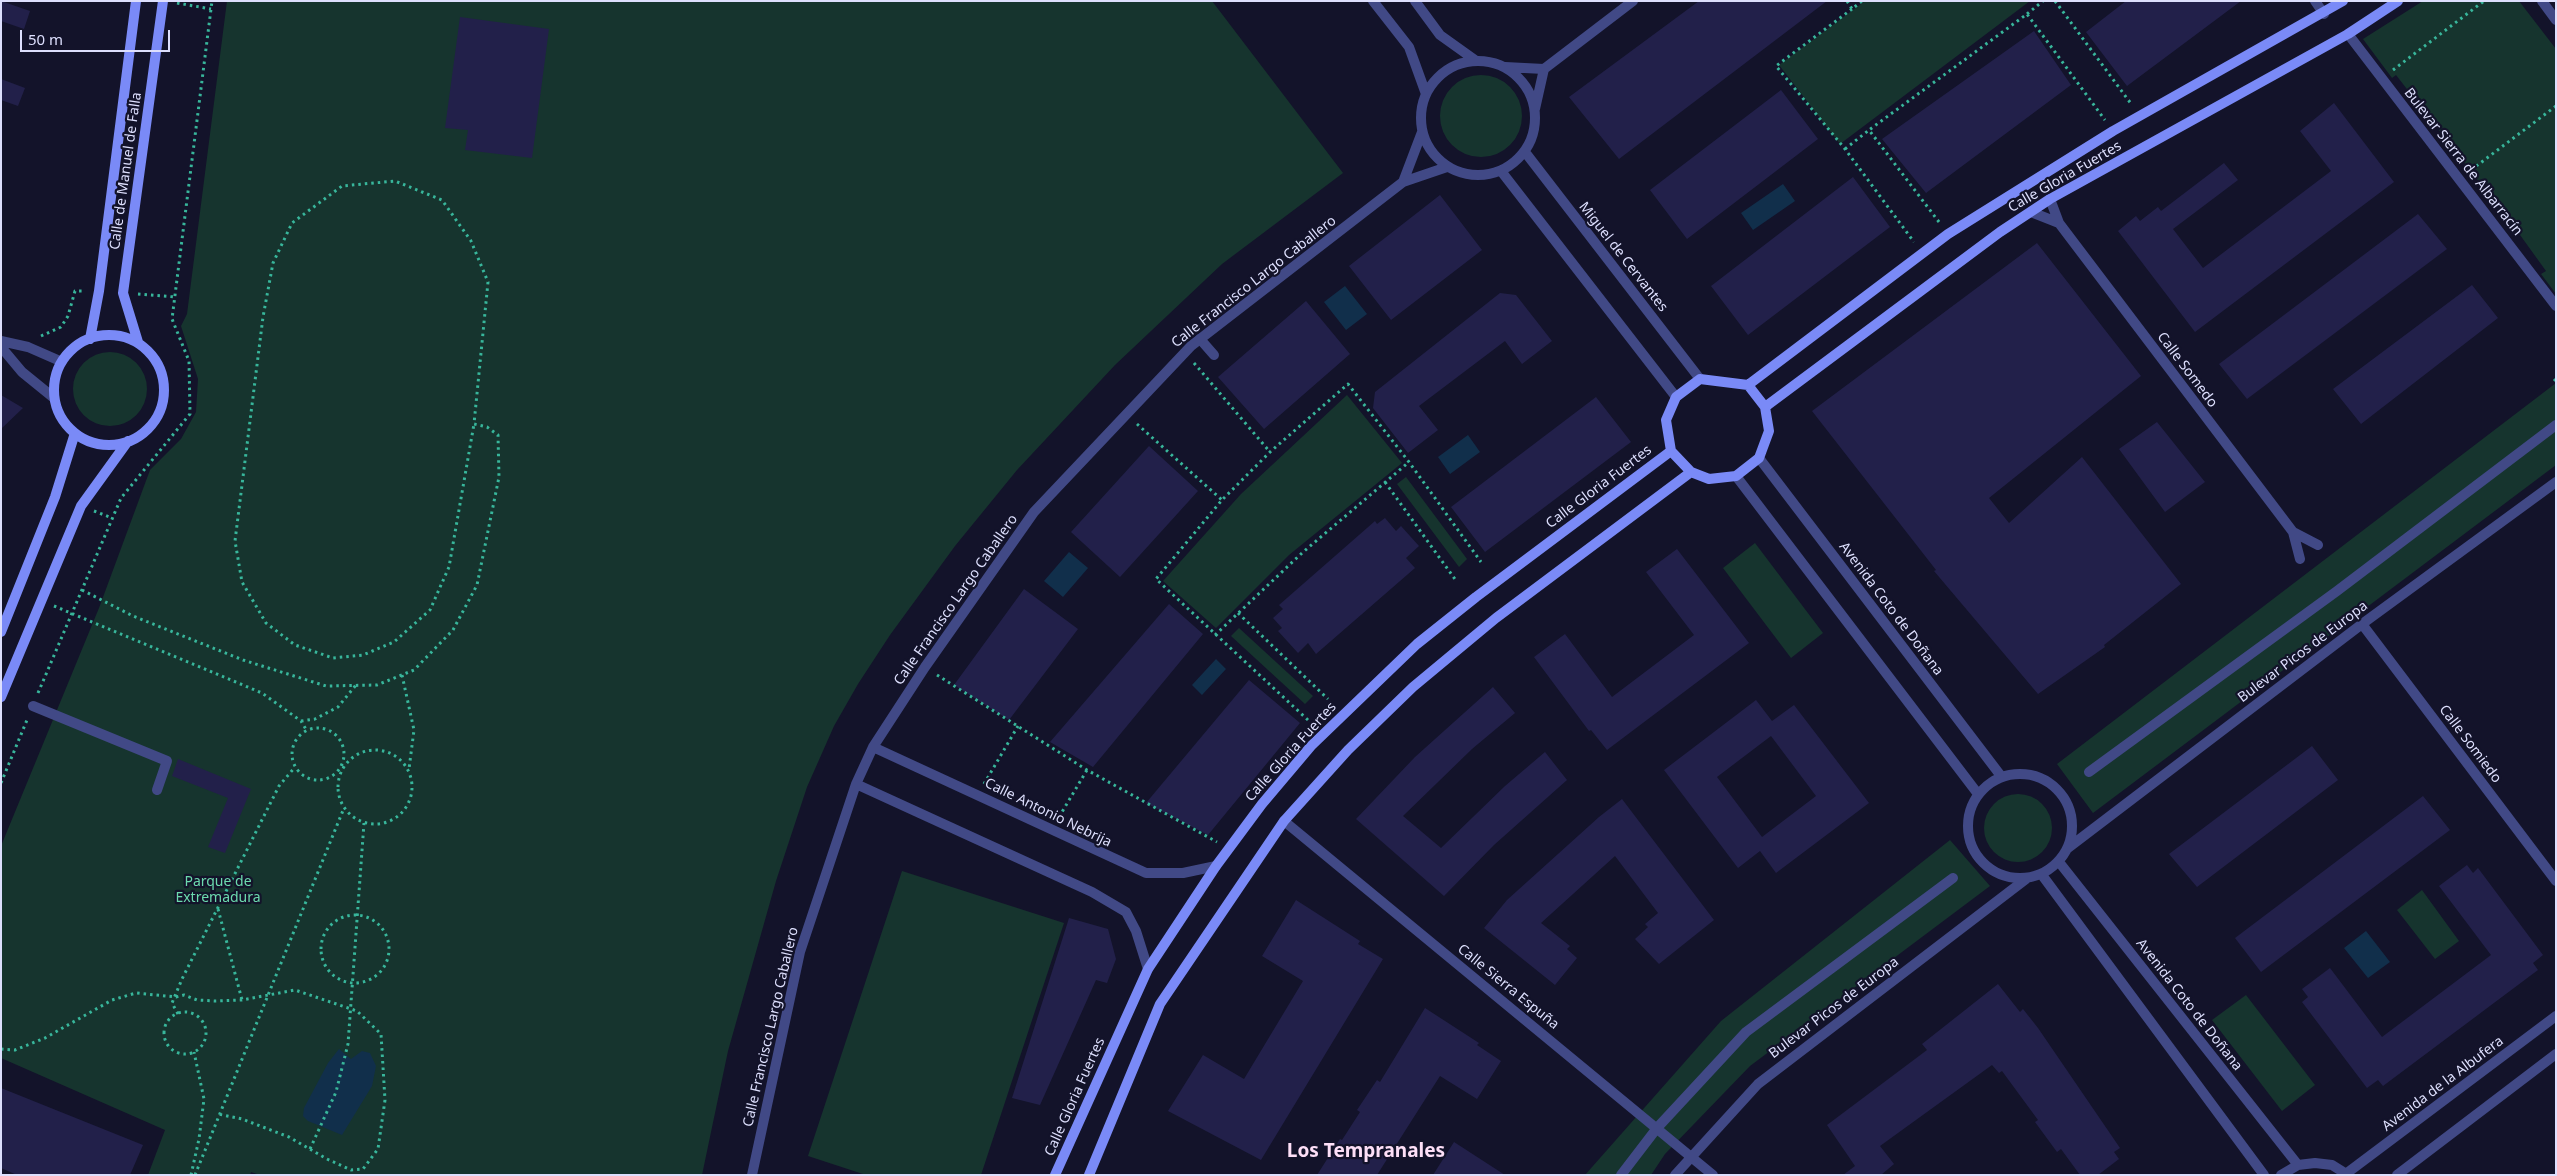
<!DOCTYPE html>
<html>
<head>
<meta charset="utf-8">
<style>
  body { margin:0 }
  #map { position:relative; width:2557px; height:1176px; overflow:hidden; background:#13132a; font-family:"Noto Sans",sans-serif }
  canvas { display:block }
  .frame { position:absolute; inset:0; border:2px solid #dddffd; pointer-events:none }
  .scale { position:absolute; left:20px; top:30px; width:150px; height:22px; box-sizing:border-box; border:2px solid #dddffd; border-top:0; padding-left:6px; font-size:15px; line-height:18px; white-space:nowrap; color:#dddffd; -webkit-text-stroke:4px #13132a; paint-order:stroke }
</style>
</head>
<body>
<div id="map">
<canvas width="2557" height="1176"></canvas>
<div class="frame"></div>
<div class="scale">50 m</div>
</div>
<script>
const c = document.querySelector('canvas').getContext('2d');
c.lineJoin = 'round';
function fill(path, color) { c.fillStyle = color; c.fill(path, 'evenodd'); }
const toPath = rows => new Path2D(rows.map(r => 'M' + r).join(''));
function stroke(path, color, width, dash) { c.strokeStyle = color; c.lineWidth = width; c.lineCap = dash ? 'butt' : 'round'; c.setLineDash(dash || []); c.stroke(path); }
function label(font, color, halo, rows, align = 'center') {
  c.font = font + ' "Noto Sans",sans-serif'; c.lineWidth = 4.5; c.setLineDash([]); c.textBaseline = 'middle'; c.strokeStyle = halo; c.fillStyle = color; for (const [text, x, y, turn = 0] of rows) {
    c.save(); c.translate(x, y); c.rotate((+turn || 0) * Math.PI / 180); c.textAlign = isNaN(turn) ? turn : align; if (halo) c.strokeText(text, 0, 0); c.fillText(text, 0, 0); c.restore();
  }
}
const green = toPath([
  [227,1,1212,1,1343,173,1222,264,1115,365,1017,470,955,546,890,635,858,684,834,726,807,787,776,881,728,1051,702,1175,260,1175,251,1172,250,1175,148,1175,165,1130,1,1058,1,846,99,608,150,470,181,439,196,412,198,379,181,326,187,314],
  [1865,1,2030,1,1840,144,1779,65],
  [2423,1,2519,1,2556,49,2556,294,2541,274,2546,271,2515,228,2396,75,2392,78,2363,39],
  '1440 116a41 41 0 1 1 82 0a41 41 0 1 1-82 0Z',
  '73 389a37 37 0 1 1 74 0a37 37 0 1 1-74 0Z',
  [2556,383,2556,465,2093,813,2057,764],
  [1347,395,1402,463,1289,555,1216,628,1163,581,1241,494],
  [1406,477,1467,559,1459,567,1397,484],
  [1755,543,1823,633,1791,658,1723,568],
  [1239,628,1313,696,1305,704,1231,636],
  '1984 828a34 34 0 1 1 68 0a34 34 0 1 1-68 0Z',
  [1950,840,1990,886,1750,1066,1665,1154,1651,1175,1585,1175,1721,1021],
  [902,871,1064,923,981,1175,866,1175,808,1156],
  [2422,890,2459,941,2435,959,2397,910],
  [2246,995,2315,1085,2282,1111,2212,1020]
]);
const water = toPath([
  [1783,184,1795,201,1753,230,1741,213],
  [1345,286,1367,314,1346,330,1324,302],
  [1468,435,1480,452,1450,474,1438,457],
  [1069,552,1088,568,1063,597,1044,581],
  [1216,659,1226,669,1202,695,1192,685],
  [2366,931,2390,962,2368,978,2344,948],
  [339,1049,351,1059,362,1051,370,1053,376,1066,372,1086,342,1135,308,1121,303,1116,304,1108,328,1063]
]);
const building = toPath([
  [1,1,30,11,24,29,1,21],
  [1699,1,1827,1,1619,159,1569,97],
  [2126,1,2241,1,2127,86,2086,32],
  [460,17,549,29,532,158,465,150,468,130,445,128],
  [2034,31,2071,85,1926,193,1882,139],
  [1,79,25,88,18,106,1,100],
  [1781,90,1818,139,1687,239,1650,190],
  [2334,103,2394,182,2195,332,2118,231,2136,216,2140,221,2158,207,2161,211,2224,163,2238,180,2173,229,2203,268,2331,171,2300,131],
  [1853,177,1890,227,1748,335,1711,286],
  [1440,195,1482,250,1391,320,1349,266],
  [2418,214,2447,249,2247,399,2219,364],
  [2037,243,2141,376,1989,498,2009,523,2082,457,2181,584,2104,645,2105,647,2038,694,1934,571,1936,570,1812,411],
  [2472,285,2498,318,2361,424,2333,389],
  [1500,293,1516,295,1552,341,1522,364,1505,341,1419,406,1438,430,1408,453,1373,408,1375,392],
  [1306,301,1350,354,1264,429,1218,377],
  [1,395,23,408,1,429],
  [1596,397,1631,442,1485,552,1451,507],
  [2157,422,2205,482,2165,512,2119,449],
  [1149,446,1198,491,1120,577,1071,532],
  [1385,518,1396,531,1401,526,1419,546,1406,558,1415,568,1316,654,1308,643,1298,653,1278,631,1282,628,1273,618,1283,609,1279,605,1375,521,1377,524],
  [1677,549,1749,643,1607,750,1591,730,1589,731,1534,657,1565,634,1612,697,1694,635,1646,572],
  [1024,589,1078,629,1009,720,954,685],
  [1169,604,1203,634,1093,767,1050,742],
  [1249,680,1300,723,1208,835,1146,803],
  [1493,687,1515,713,1472,749,1403,816,1441,848,1505,786,1545,752,1567,780,1494,845,1444,896,1356,819,1415,757],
  [1756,700,1772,721,1794,705,1869,803,1776,873,1760,851,1738,868,1664,770],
  [1771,736,1816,796,1762,837,1717,777],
  [2312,746,2338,780,2197,887,2169,854],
  [178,759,251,789,225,853,208,847,228,798,172,776],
  [2423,796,2450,830,2261,972,2235,938],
  [1622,799,1714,920,1659,964,1635,939,1648,927,1645,924,1658,913,1615,856,1541,923,1570,946,1567,949,1577,958,1555,985,1484,928,1507,900,1599,817],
  [2467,865,2473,873,2478,868,2543,955,2533,963,2538,970,2383,1086,2378,1080,2367,1088,2302,1002,2308,997,2302,989,2330,968,2382,1037,2491,955,2439,886],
  [1296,900,1360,941,1358,944,1383,959,1261,1160,1168,1111,1203,1055,1244,1079,1303,981,1262,956],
  [1069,918,1108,929,1116,959,1107,983,1096,980,1040,1105,1012,1098],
  [1998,984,2020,1012,2023,1009,2038,1028,2120,1148,2114,1152,2119,1159,2098,1175,2080,1175,2061,1149,2057,1152,2035,1122,2038,1120,2002,1071,1999,1073,1992,1065,1880,1146,1894,1164,1881,1175,1843,1175,1855,1166,1827,1125,1927,1050,1922,1044],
  [1425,1008,1479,1043,1477,1045,1501,1061,1477,1099,1440,1076,1377,1175,1317,1175,1340,1139,1342,1140,1360,1112,1357,1110,1377,1080,1380,1082],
  [1,1088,143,1145,130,1175,17,1175,1,1168],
  [1454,1142,1505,1175,1433,1175]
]);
const path = toPath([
  [1847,1,1852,9,1862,1],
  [2055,1,2132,105],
  [177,3,211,9],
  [1852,9,1776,66,1845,149,1914,242],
  [2027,14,2043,1],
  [2393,70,2484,1],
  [1845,149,1869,130],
  [2471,170,2556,106],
  [1939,222,1869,130,2027,14,2105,120],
  [138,294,175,297],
  [41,336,61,327,68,316,75,291,84,291],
  [1194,363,1270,452],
  [2554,379,2556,381],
  [1137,424,1222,500],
  [1385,482,1457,582],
  [94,511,112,518],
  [82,590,133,616,243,660,326,686,377,685,414,670,453,630,477,585,499,477,498,435,487,427,474,424,488,282,471,241,442,200,395,181,342,186,292,223,273,263,263,317,235,541,242,582,266,623,295,645,333,658,363,655,394,642,430,610,449,567,474,424],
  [54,606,262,693,301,721,307,731],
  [1238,613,1328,699],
  [1215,635,1302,553,1409,462],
  [402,675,414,730,409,769],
  [937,675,1087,770,1217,842],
  [38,693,121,498,190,414,189,361,172,319,212,1],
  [1308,720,1156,579,1222,500,1270,452,1348,384,1409,462,1481,562],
  [301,721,315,719,338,707,356,685],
  '292 754a26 26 0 1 1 52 0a26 26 0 1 1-52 0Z',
  '338 787a37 37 0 1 1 74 0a37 37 0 1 1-74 0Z',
  [1,783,27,720],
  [984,784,1018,726],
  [1059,817,1087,770],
  [218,909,242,1000],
  '321 949a34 34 0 1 1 68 0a34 34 0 1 1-68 0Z',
  '164 1033a21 21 0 1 1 42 0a21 21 0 1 1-42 0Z',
  [178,1014,172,1003,182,979,279,786,295,767],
  [1,1049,15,1050,45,1038,112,1000,136,993,176,997,184,995,197,1000,216,1001,242,1000,295,990,357,1011,381,1034,385,1100,378,1149,363,1169,351,1170,327,1159,289,1137,242,1119,218,1114],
  [310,1149,336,1092,348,1044,364,823],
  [191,1175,199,1139,204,1099,194,1052],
  [195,1175,344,808]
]);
const lane = toPath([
  [1200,339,1214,355],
  [33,706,167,761,157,790]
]);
const street = toPath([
  [1373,1,1409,47,1426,94],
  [1415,1,1440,35,1475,60],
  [2315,1,2324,14],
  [2542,1,2556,20],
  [2348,34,2556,306],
  '1421 118a57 57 0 1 1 114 0a57 57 0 1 1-114 0Z',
  [1505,67,1544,69,1633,1],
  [1535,109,1544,69],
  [1525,152,1700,379],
  [1501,171,1676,397],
  [1403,182,1422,132],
  [2050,199,2059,223,2293,532,2300,559],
  [2031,212,2059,223],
  [1,341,28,347,60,361],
  [1,347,22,372,54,398],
  [1759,458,2001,776],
  [1736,476,1978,794],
  [2293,532,2318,545],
  [2362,624,2556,881],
  [873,747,1146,873,1183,873,1216,866],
  [2089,772,2337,591,2556,425],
  '1968 826a52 52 0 1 1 104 0a52 52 0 1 1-104 0Z',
  [856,784,1092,892,1126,912,1136,931,1148,969],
  [1284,821,1713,1175],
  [2068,848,2362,624,2556,482],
  [2059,862,2298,1165],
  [2042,875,2264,1175],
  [2347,1173,2556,1016],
  [752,1175,800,952,856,784,873,747,925,667,1034,512,1191,346,1403,182,1447,167],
  [1621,1175,1657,1128,1746,1032,1953,878],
  [1675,1175,1758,1084,2026,879],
  [2281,1175,2298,1165,2315,1163,2332,1165,2348,1175],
  [2397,1175,2556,1054]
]);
const secondary = toPath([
  '54 390a55 55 0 1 1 110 0a55 55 0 1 1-110 0Z',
  [90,339,99,291,136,1],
  [138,342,123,293,163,1],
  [1700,379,1748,385,1765,407,1769,431,1759,458,1736,476,1709,479,1691,472,1671,451,1666,420,1676,397,1700,379],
  [1748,385,1948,234,2113,131,2343,1],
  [1765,407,2000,232,2050,199,2348,34,2398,1],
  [1,632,55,497,75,433],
  [1,697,81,506,128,441],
  [1055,1175,1148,969,1216,866,1262,804,1311,746,1417,644,1476,597,1671,451],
  [1089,1175,1160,1004,1284,821,1348,750,1413,687,1496,618,1691,472]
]);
const streetNames = [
  ["Bulevar Sierra de Albarracín",2463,162,52],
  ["Calle de Manuel de Falla",126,171,-82],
  ["Calle Gloria Fuertes",2065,177,-30],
  ["Miguel de Cervantes",1623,257,52],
  ["Calle Francisco Largo Caballero",1254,282,-38],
  ["Calle Somedo",2187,370,53],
  ["Calle Gloria Fuertes",1599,487,-37],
  ["Calle Francisco Largo Caballero",956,600,-55],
  ["Avenida Coto de Doñana",1891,609,53],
  ["Bulevar Picos de Europa",2303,652,-37],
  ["Calle Somiedo",2470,744,53],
  ["Calle Gloria Fuertes",1291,752,-48],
  ["Calle Antonio Nebrija",1048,813,26],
  ["Calle Sierra Espuña",1508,987,39],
  ["Avenida Coto de Doñana",2189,1005,52],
  ["Bulevar Picos de Europa",1834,1008,-37],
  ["Calle Francisco Largo Caballero",771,1027,-77],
  ["Avenida de la Albufera",2443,1084,-37],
  ["Calle Gloria Fuertes",1075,1097,-66]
];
const parkNames = [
  ["Parque de",218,882],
  ["Extremadura",218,898]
];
const districtNames = [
  ["Los Tempranales",1366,1152]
];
fill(green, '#16342e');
fill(water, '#112f4b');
fill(building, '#22204a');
stroke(path, '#38b69b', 3, [2.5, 4]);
stroke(lane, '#414986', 10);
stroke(street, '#414986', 10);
stroke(secondary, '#7a8af7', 10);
label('14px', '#dddffd', '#13132a', streetNames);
label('14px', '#6cdaae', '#13132a', parkNames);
label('bold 19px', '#fddff7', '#13132a', districtNames);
</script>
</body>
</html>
